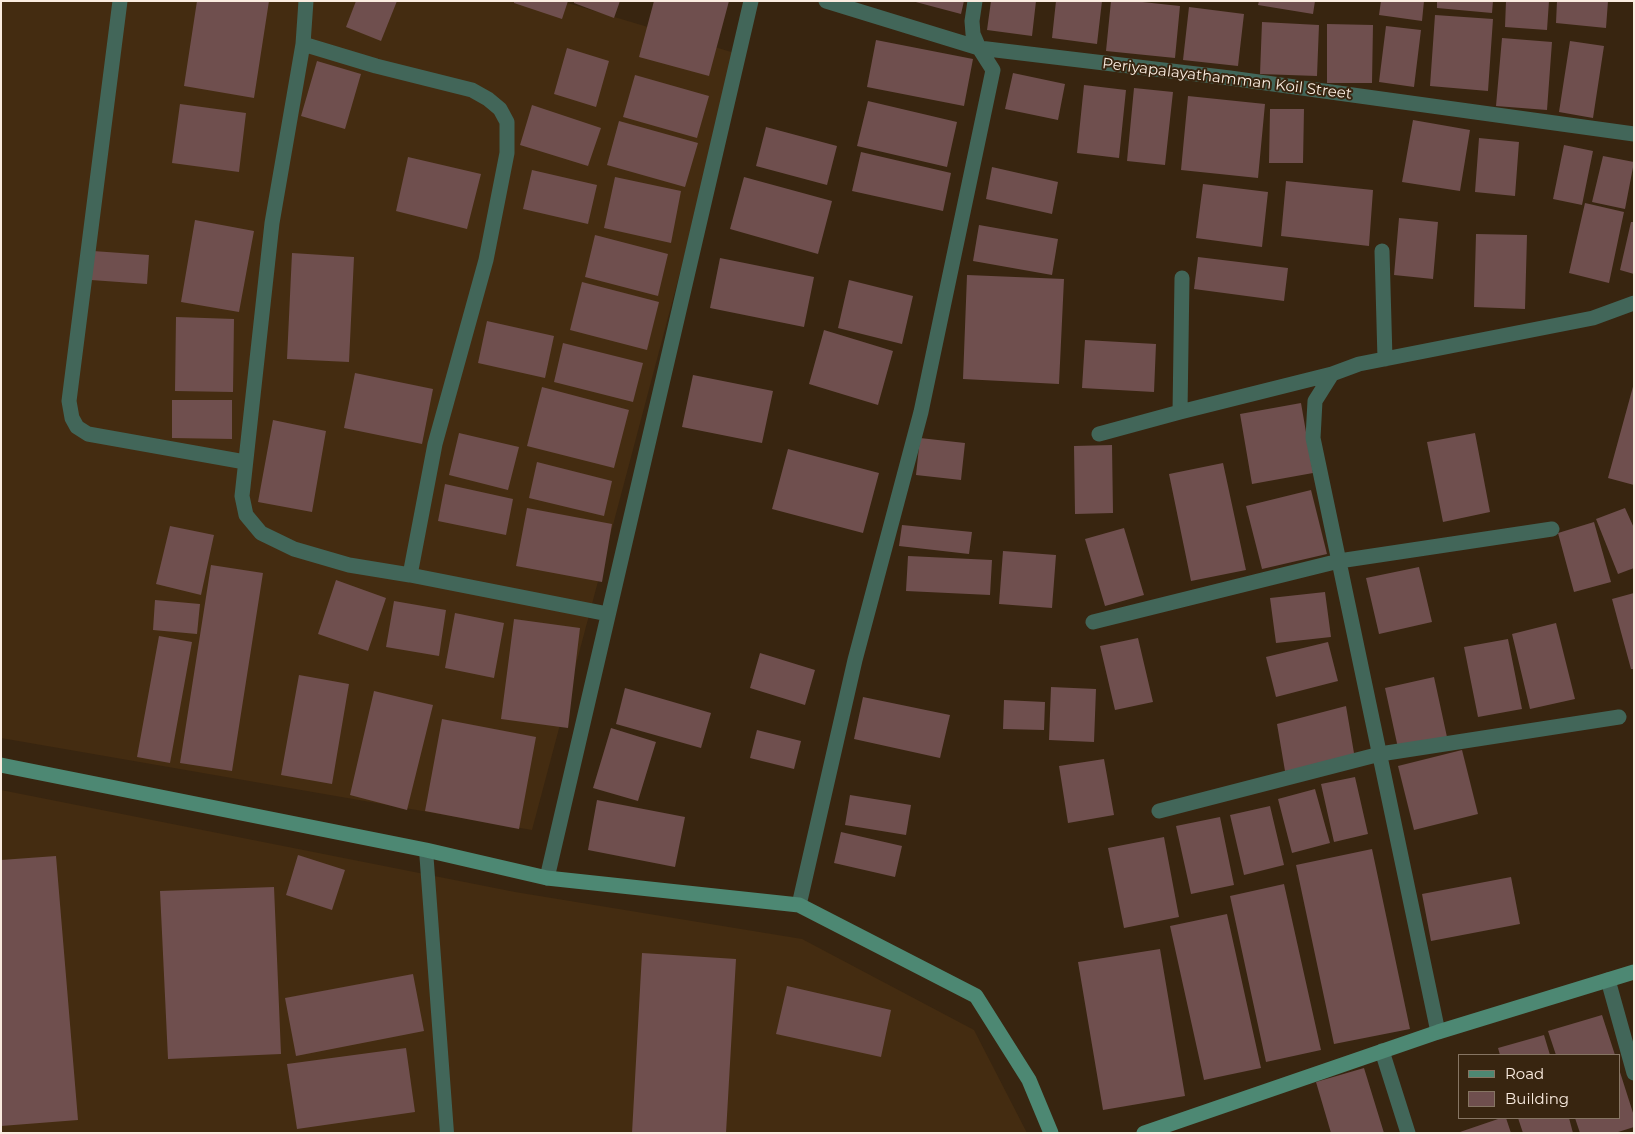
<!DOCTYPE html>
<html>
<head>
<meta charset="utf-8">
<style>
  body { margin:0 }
  #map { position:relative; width:1635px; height:1134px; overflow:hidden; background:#382510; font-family:Montserrat,sans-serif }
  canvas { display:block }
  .frame { position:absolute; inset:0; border:2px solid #faece0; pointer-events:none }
  .legend { position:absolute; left:1458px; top:1054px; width:162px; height:65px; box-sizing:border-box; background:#382510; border:1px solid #867563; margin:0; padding:6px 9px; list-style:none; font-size:15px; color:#faece0 }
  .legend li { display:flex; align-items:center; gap:10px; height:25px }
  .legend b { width:25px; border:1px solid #867563 }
</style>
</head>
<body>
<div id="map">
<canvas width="1635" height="1134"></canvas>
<div class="frame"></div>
<ul class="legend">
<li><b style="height:6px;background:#4d8873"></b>Road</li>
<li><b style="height:14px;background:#6f4f4e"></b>Building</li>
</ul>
</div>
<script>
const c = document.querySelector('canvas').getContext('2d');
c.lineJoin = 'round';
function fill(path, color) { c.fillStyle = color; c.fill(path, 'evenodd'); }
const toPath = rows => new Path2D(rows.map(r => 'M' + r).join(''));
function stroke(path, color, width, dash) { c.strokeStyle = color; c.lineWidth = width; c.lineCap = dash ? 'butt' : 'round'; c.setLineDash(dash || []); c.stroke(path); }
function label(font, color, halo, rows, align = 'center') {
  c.font = font + ' Montserrat,sans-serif'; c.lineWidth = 4; c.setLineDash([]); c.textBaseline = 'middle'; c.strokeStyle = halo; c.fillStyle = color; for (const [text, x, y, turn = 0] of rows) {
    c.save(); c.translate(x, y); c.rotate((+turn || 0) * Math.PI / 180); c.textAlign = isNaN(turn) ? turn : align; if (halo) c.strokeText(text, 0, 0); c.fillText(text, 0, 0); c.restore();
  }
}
const built = toPath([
  [1,1,561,1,738,54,532,830,1,738],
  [1,790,515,892,802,939,974,1030,1027,1133,1,1133]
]);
const building = toPath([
  [197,1,269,1,254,98,184,86],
  [356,1,397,1,381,41,346,27],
  [514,1,568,1,562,19,514,3],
  [574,1,620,1,614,18,574,3],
  [654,1,729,1,709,76,639,57],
  [912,1,964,1,961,14],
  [991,1,1036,1,1032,36,987,30],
  [1056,1,1102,1,1097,44,1052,38],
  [1111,1,1133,1,1180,6,1175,58,1106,51],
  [1259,1,1315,1,1313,14,1258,5],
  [1381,1,1424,1,1422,21,1379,15],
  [1437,1,1493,1,1492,13,1437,8],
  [1506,1,1549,1,1547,30,1505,27],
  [1557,1,1608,1,1606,28,1556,23],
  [1189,7,1244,14,1238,66,1183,60],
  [1435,15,1493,19,1488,91,1430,86],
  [1262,22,1319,25,1317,76,1260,74],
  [1327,24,1373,25,1372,83,1327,83],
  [1386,26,1421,30,1414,87,1379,82],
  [1502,38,1552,42,1547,110,1496,106],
  [876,40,973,59,964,106,867,87],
  [1570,41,1604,46,1593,118,1559,112],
  [567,48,609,61,596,107,554,94],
  [317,61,361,74,345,129,301,116],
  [1013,73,1065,84,1058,120,1005,109],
  [635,75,709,96,697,138,623,117],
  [1084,85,1126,90,1119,158,1077,153],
  [1134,88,1173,92,1165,165,1127,161],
  [1188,96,1265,104,1258,178,1181,170],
  [868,101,957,122,947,167,857,146],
  [180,104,246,113,239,172,172,163],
  [532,105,601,128,588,166,520,145],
  [1270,109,1304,109,1303,163,1269,163],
  [1413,120,1470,130,1460,191,1402,182],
  [619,121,698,143,685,187,607,165],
  [766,127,837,146,827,185,756,166],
  [1479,138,1519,142,1515,196,1475,192],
  [1564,145,1593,151,1582,205,1553,199],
  [861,152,951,173,943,211,852,191],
  [1603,156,1634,162,1625,209,1592,202],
  [408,157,481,174,467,229,396,211],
  [992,167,1058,182,1052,214,986,199],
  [532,170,597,185,588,224,523,209],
  [615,177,681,191,671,243,604,228],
  [744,177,832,201,818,254,730,229],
  [1286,181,1373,190,1369,246,1281,236],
  [1203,184,1268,192,1262,247,1196,238],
  [1585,203,1624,212,1609,283,1569,273],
  [1399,218,1438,222,1433,279,1394,275],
  [195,220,254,231,239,312,181,302],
  [1631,222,1634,222,1634,274,1620,270],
  [979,225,1058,239,1052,275,973,261],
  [1476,234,1527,235,1525,309,1474,307],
  [595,235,668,254,658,296,585,277],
  [93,251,149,255,147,284,91,280],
  [292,253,354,257,349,362,287,359],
  [1198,257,1288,268,1284,301,1194,289],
  [720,258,814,277,804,327,710,308],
  [967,275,1064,279,1059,384,963,379],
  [849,280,913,296,902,344,838,328],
  [582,282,659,302,647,350,570,330],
  [176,317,234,319,233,392,175,391],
  [487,321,554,336,545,378,478,363],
  [824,330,893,351,878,405,809,384],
  [1085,340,1156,344,1154,392,1082,388],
  [563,343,643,363,633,402,554,382],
  [355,373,433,389,422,444,344,428],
  [693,375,773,391,762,443,682,427],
  [1634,383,1634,485,1608,478],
  [542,387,629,410,614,468,527,446],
  [172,400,232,400,232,439,172,438],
  [1301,403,1313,473,1252,484,1240,414],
  [273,420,326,431,312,512,258,502],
  [459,433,519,447,508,490,449,475],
  [1475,433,1490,512,1443,522,1427,442],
  [920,438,965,443,961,480,916,475],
  [1112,445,1113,513,1075,514,1074,446],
  [788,449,879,473,863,533,772,509],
  [537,462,612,481,604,516,529,498],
  [1223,463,1246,570,1191,581,1169,474],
  [445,484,513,499,506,535,438,521],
  [1311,490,1327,554,1262,569,1246,506],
  [527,508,612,524,602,582,516,566],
  [1625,508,1634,528,1634,568,1618,574,1596,519],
  [1594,522,1611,582,1574,592,1558,533],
  [902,525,972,532,969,554,899,546],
  [170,526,214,535,201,595,156,584],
  [1124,528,1144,595,1105,606,1085,539],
  [1003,551,1056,555,1052,608,999,604],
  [908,556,992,560,990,595,906,591],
  [211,565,263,573,232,771,180,763],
  [1419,567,1432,622,1379,634,1366,578],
  [336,580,386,598,368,651,318,634],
  [1325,592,1331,637,1276,643,1270,598],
  [1634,593,1634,669,1631,669,1612,599],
  [155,600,200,604,197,634,153,630],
  [394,601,446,610,439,656,386,647],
  [455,613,504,623,494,678,445,668],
  [514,619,580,628,568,728,501,719],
  [1556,623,1575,699,1530,709,1512,634],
  [159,636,192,642,170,763,137,757],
  [1138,638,1153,702,1115,710,1100,646],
  [1508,639,1522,709,1478,717,1464,647],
  [1328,642,1338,681,1276,697,1266,657],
  [760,653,815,670,805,705,750,688],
  [299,675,349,684,332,784,281,775],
  [1434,677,1447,737,1398,748,1385,688],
  [1051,687,1096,689,1094,742,1049,740],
  [625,688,711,713,701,748,616,724],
  [374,691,433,705,407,810,350,795],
  [863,697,950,715,940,758,854,739],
  [1004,700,1045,702,1044,730,1003,729],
  [1346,706,1355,759,1285,771,1277,724],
  [442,719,536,737,519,829,425,811],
  [611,728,656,742,638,801,593,788],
  [757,730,801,741,794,769,750,758],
  [1462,750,1478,814,1414,830,1398,766],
  [1104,759,1114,815,1068,823,1059,766],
  [1355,777,1368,834,1334,842,1321,784],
  [1315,789,1330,843,1292,853,1278,799],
  [850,795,911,805,906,835,845,825],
  [597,800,685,817,675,867,588,850],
  [1270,806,1284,865,1244,875,1230,815],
  [1220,817,1234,885,1191,894,1176,826],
  [841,832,902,846,895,877,834,863],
  [1164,837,1179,917,1124,928,1108,848],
  [1372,849,1410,1029,1334,1044,1296,865],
  [298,855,345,870,332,910,286,895],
  [56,856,78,1120,1,1126,1,860],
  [1511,877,1520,924,1431,941,1422,894],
  [1284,884,1321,1050,1266,1062,1230,896],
  [274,887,281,1054,168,1059,160,891],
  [1227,914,1261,1068,1204,1080,1170,926],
  [1160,949,1185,1096,1103,1110,1078,962],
  [642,953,736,959,726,1133,632,1133],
  [413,974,424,1031,296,1056,285,998],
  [787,986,891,1010,881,1057,776,1034],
  [1602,1015,1615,1055,1556,1055,1548,1031],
  [1544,1035,1550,1055,1500,1055,1498,1048],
  [406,1048,415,1112,297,1129,287,1064],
  [1364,1068,1384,1133,1331,1133,1316,1082],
  [1619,1069,1634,1116,1634,1127,1615,1133,1580,1133,1575,1118,1619,1118],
  [1501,1118,1506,1118,1511,1133,1457,1133],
  [1518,1118,1569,1118,1573,1133,1523,1133]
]);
const lane = toPath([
  [426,850,447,1133]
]);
const street = toPath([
  [120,1,69,401,72,418,77,427,88,434,245,462],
  [306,1,303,44,272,223,242,496,246,515,261,533,294,549,349,565,410,575,608,614],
  [826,1,979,48,1230,78,1634,134],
  [303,44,376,66,472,90,488,99,500,109,507,122,507,153,486,260,435,444,410,575],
  [1382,251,1385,359],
  [1180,412,1182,278],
  [1099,434,1180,412,1332,374],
  [1093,622,1339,561,1552,529],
  [1159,811,1380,754,1619,717],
  [547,878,751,1],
  [799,905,855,660,921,412,993,70,979,48,973,34,972,21,975,1],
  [1608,980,1634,1073],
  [1438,1032,1313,438,1315,401,1332,374,1359,364,1593,318,1634,303],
  [1382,1051,1408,1133]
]);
const secondary = toPath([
  [1,765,426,850,547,878,799,905,976,996,1029,1080,1051,1133],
  [1144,1133,1438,1032,1634,972]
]);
const streetNames = [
  ["Periyapalayathamman Koil Street",1227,79,7]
];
fill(built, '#442c11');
fill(building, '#6f4f4e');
stroke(lane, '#426659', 14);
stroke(street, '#426659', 15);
stroke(secondary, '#4d8873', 15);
label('15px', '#faece0', '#382510', streetNames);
</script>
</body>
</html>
